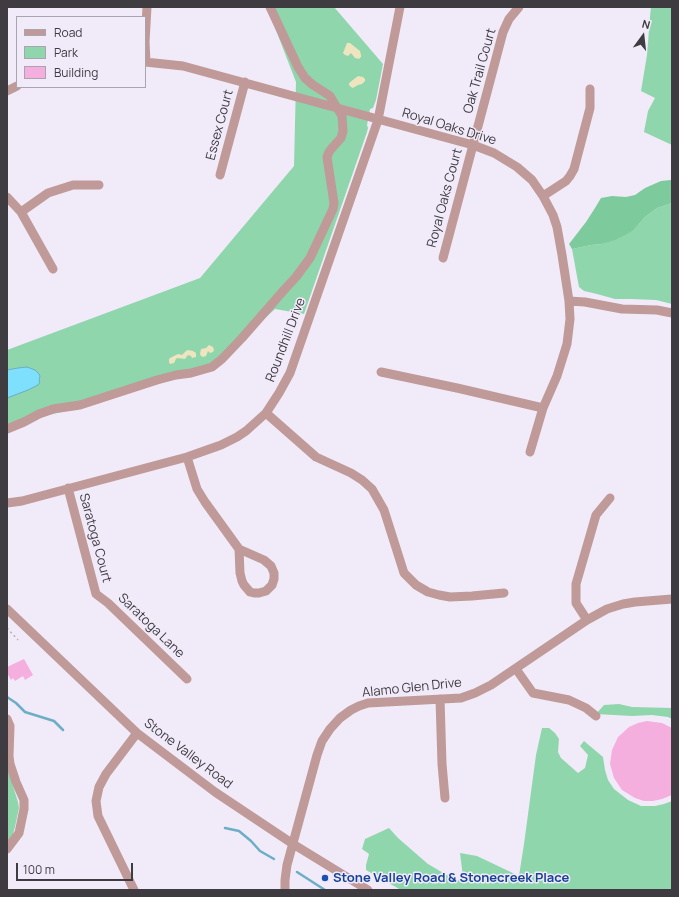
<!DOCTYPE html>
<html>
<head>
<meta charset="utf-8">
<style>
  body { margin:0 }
  #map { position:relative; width:679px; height:897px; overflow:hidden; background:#f1eaf9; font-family:Manrope,sans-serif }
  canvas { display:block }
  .frame { position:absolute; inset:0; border:8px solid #3e3b41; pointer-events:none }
  .legend { position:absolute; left:16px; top:16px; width:130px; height:72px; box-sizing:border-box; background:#f1eaf9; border:1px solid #a9a4af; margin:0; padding:5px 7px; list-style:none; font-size:12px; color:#3e3b41 }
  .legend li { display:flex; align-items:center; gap:8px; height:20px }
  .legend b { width:20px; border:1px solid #a9a4af }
  .north { position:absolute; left:623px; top:16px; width:40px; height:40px; -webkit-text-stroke:3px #f1eaf9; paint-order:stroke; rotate:15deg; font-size:11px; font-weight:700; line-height:16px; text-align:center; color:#3e3b41 }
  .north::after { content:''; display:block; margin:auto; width:14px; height:18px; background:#3e3b41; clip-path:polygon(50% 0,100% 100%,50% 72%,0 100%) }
  .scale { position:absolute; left:16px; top:863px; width:117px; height:18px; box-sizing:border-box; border:2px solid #3e3b41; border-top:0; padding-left:5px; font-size:12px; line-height:14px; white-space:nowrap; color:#3e3b41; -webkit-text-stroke:3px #f1eaf9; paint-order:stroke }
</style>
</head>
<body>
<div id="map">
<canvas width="679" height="897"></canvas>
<div class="frame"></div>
<ul class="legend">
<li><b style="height:5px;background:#bf9a98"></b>Road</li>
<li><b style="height:11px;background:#8fd6ac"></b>Park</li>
<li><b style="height:11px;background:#f4afdf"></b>Building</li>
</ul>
<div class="north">N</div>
<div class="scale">100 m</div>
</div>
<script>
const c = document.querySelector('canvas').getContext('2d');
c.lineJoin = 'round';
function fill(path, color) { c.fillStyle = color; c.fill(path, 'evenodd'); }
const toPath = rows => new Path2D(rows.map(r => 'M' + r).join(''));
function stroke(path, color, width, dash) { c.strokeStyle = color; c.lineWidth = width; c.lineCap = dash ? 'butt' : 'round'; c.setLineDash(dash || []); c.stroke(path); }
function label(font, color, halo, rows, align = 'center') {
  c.font = font + ' Manrope,sans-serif'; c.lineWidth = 3; c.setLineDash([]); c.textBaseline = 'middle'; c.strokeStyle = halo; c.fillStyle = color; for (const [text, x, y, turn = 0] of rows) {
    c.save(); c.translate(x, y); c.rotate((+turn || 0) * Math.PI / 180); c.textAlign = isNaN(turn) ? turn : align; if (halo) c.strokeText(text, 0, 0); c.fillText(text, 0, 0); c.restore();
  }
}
const green = toPath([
  [267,7,334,7,383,64,376,100,373,108,370,109,367,125,368,128,367,132,304,314,275,309,210,369,60,412,25,422,7,431,7,350,200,278,294,166,296,82],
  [651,7,672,7,672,145,644,132,648,111,655,98,641,91,647,55,650,17],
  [672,203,672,304,656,300,631,299,615,299,597,294,584,291,579,287,572,249,591,245,602,244,633,231,645,217,657,208],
  [619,704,632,707,672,708,672,719,668,717,652,715,632,716,596,714,604,705],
  [542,728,549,728,555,733,559,739,558,752,561,758,578,773,585,768,588,755,580,746,584,741,603,757,605,770,608,780,614,789,628,800,641,806,655,806,664,804,672,801,672,890,401,890,366,870,366,865,369,854,362,849,365,839,389,828,398,838,428,864,457,881,463,877,460,853,477,856,519,876,524,844,536,755],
  [7,767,18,802,19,808,15,827,12,837,7,842]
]);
const forest = toPath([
  [672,179,672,203,657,208,645,217,633,231,615,240,602,244,591,245,572,249,569,244,586,222,595,208,601,198,612,196,626,197,635,195,645,188,661,181,671,180]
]);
const sand = toPath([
  [347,43,350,43,360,51,361,55,361,57,359,59,355,58,351,53,348,56,345,55,343,53],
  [358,76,363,77,365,79,365,81,362,84,358,85,353,88,351,87,349,85,349,83],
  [209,345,213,347,214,350,213,352,210,353,208,351,206,356,203,357,201,356,200,354,201,349,206,348],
  [188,350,193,351,196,353,196,357,192,358,191,356,188,355,185,359,177,358,176,359,174,363,170,364,169,362,169,359,170,358,178,354,182,355,186,351]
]);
const water = toPath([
  [27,367,35,370,39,374,40,376,39,381,40,382,38,385,28,390,7,398,7,370,18,368,27,367]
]);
const stream = toPath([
  [7,697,16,703,25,712,54,721,63,730],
  [225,828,239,831,251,841,260,851,274,859],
  [297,872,325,890]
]);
const building = toPath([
  [24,659,33,675,25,680,23,676,15,681,13,678,11,680,7,673,7,667],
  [647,721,662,723,672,728,672,795,662,799,653,801,644,801,635,798,622,790,614,778,610,764,612,750,618,737,629,727,638,723]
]);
const path = toPath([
  [7,628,18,640]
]);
const minor = toPath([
  [145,62,183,66,473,145,494,153,517,167,532,180,543,196,553,215,557,227,562,255,569,301,570,319,567,344,557,376,543,408,530,452],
  [146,62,145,42,147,7],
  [7,91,17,86],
  [220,175,245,82],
  [543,196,566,181,570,176,574,169,590,108,590,89],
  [7,197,21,212,53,269],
  [21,212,48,193,73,185,99,185],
  [443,258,503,32,509,19,519,7],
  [569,301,585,302,622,309,657,310,672,313],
  [381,372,457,388,543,408],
  [266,413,316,457,351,473,362,480,372,489,384,510,404,573,416,585,428,592,439,595,450,597,472,596,504,593],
  [7,429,24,422,39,414,53,409,80,405,157,380,176,375,191,373,212,367,222,359,242,338,284,290,296,277,310,258,333,209,334,203,327,157,329,152,332,148,341,138,343,131,342,116,330,96,324,92,313,85,305,78,298,67,270,7],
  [187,457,197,489,205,502,239,549,264,560,271,566,274,573,274,579,272,585,266,591,259,593,254,593,250,592,244,585,242,581,240,573,239,549],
  [68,488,96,594,108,603,187,679],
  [7,503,22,501,187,457,221,445,237,437,246,431,266,413,279,393,290,373,378,120,400,7],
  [7,609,137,733,215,792,293,844,368,890],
  [587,620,576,603,576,584,596,515,610,498],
  [516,669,533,693,569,700,586,708,596,716],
  [440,699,442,764,445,798],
  [7,719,10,726,9,756,10,764,16,782,24,800,24,809,19,833,7,849],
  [134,890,98,816,96,801,99,787,106,774,137,733],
  [285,890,285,880,287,865,317,755,322,741,330,729,340,718,351,710,359,706,368,703,461,698,475,693,491,685,587,620,607,609,623,604,635,602,672,599]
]);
const markers = [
  [325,878,4,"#1a4fb4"]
];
const streetNames = [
  ["Oak Trail Court",480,71,-74],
  ["Essex Court",220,125,-75],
  ["Royal Oaks Drive",449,127,17],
  ["Royal Oaks Court",445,198,-75],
  ["Roundhill Drive",286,340,-69],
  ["Saratoga Court",95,538,75],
  ["Saratoga Lane",151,626,44],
  ["Alamo Glen Drive",412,688,-6],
  ["Stone Valley Road",188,754,37]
];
const transitNames = [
  ["Stone Valley Road & Stonecreek Place",333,878]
];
fill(green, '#8fd6ac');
fill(forest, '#7dca9d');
fill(sand, '#eee4bf');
fill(water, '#7ee0fd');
stroke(water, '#6baec5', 1);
stroke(stream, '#6baec5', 2.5);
fill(building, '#f4afdf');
stroke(path, '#b6b0bc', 1.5, [2, 3]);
stroke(minor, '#bf9a98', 9);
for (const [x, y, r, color] of markers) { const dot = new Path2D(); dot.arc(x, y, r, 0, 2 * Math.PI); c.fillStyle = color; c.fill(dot); stroke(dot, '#f1eaf9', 1.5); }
label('13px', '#3e3b41', '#f1eaf9', streetNames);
label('bold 13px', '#164399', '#f1eaf9', transitNames, 'left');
</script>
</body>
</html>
